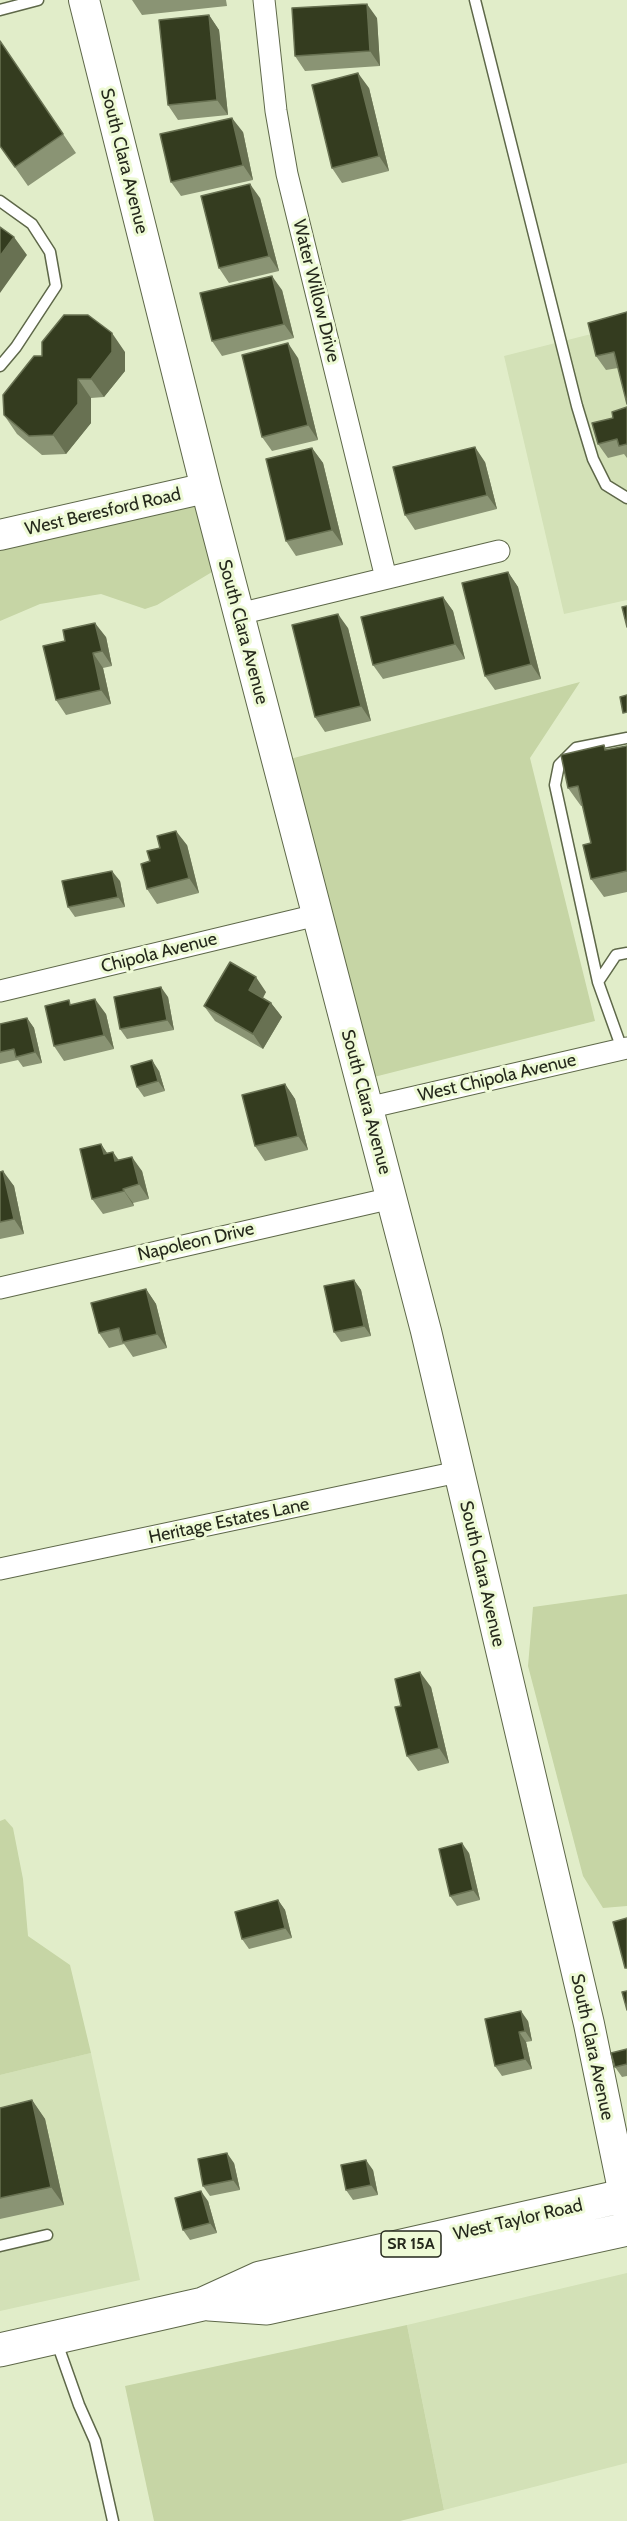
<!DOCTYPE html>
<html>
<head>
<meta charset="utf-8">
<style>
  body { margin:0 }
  canvas { display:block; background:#e1edc9 }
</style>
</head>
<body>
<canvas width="627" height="2521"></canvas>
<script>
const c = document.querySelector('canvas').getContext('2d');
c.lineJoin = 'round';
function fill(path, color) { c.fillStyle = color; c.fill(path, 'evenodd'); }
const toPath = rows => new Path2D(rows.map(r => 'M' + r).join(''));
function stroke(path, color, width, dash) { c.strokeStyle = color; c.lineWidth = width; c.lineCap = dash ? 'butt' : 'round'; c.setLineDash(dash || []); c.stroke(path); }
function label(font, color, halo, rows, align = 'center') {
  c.font = font + ' Cabin,sans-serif'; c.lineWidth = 6; c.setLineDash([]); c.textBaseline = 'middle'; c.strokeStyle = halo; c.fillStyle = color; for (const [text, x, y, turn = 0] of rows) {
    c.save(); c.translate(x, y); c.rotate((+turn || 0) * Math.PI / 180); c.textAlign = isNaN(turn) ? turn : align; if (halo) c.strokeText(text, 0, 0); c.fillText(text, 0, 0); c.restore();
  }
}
const built = toPath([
  [627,325,627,600,564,614,504,356],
  [91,2053,140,2280,0,2311,0,2075],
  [627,2273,627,2463,444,2510,407,2325]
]);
const green = toPath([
  [199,501,217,569,157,605,145,609,101,594,40,604,0,621,0,547],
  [580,682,530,758,595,1021,374,1077,290,759],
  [627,1594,627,1906,603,1908,583,1876,528,1666,533,1607],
  [5,1819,13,1828,23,1879,28,1936,70,1965,91,2053,0,2075,0,1821],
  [407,2325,444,2510,400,2521,154,2521,125,2386]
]);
const lane = toPath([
  [475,0,577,406,593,459,606,485,627,498],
  [0,10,38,0],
  [0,201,32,224,50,252,56,286,16,347,0,366],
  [598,982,555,785,559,765,576,748,627,738],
  [622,1049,598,982,616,955,627,953],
  [0,2246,47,2235],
  [56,2340,79,2405,95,2441,113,2521]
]);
const street = toPath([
  [264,0,276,111,287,174,386,578],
  [239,614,499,551],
  [0,991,317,915],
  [367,1108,627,1048],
  [0,1288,392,1198],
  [0,1569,458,1472]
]);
const secondary = toPath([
  [84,0,206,488,426,1331,589,2024,627,2209],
  [0,535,206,488]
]);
const highway = toPath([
  [209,2304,267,2308,627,2229],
  [0,2350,203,2304,260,2278,627,2195]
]);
const wall = toPath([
  [132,0,226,0,227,6,142,15],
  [209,15,219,30,228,115,178,120,168,105],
  [377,18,380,66,305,71,295,56],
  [0,41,76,153,28,186,0,146],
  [369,88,389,171,342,183,332,168],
  [243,132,253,180,181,196,171,182],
  [260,198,279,271,229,283,219,268],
  [282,290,294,338,222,356,212,341],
  [627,312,618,368,606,370,596,356],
  [125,352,125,371,104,397,91,398,91,423,66,454,42,455,17,434,4,415],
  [298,358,318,440,272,451,262,437],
  [627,407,627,458,624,454,608,458,598,444,613,418],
  [312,448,323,463,343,545,296,556,286,541],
  [485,462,497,509,415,530,405,515],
  [508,572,518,587,541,679,495,690,485,676],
  [443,597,453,611,465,659,383,679,373,665],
  [348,628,371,721,325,732,315,717],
  [106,637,112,666,103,668,111,704,66,715,56,700],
  [604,745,607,750,627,746,627,892,604,897,591,879,591,843,583,806,581,806,568,788],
  [187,845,199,893,157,904,147,889,150,861],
  [120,881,125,907,75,917,68,907],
  [266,992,263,998,271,1003,282,1017,263,1049,215,1021,204,1006],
  [168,997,174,1030,127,1039,120,1029],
  [72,1005,106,1014,114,1049,64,1061,54,1046],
  [27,1018,34,1028,42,1063,23,1067,18,1060,0,1064,0,1024],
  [159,1071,165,1091,144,1097,137,1087],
  [285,1084,295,1099,308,1150,265,1161,255,1146],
  [101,1144,107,1153,119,1160,142,1171,149,1199,133,1203,134,1206,103,1214,92,1199],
  [0,1172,14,1186,24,1234,0,1239],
  [354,1280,361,1290,371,1336,341,1342,334,1332],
  [146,1289,156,1304,167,1348,133,1357,124,1344,109,1348,99,1333],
  [431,1687,449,1763,418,1771,407,1756,401,1706],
  [469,1853,480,1900,457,1906,450,1896],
  [278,1900,285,1910,292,1938,249,1949,242,1939],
  [528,2021,532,2041,526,2042,532,2069,502,2076,495,2066],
  [627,2049,627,2076,622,2077,615,2067],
  [32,2100,45,2119,64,2205,0,2219,0,2108],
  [234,2163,240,2190,210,2196,203,2186],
  [373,2170,378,2195,353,2200,346,2190],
  [208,2201,217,2233,190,2240,183,2230]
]);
const shadedWall = toPath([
  [367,4,377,18,380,66,370,51],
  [209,15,219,30,228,115,217,100],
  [358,73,369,88,389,171,379,156],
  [232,118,243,132,253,180,243,165],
  [250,184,260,198,279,271,269,256],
  [14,237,27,255,0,293,0,256],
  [272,276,282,290,294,338,284,324],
  [112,333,125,352,125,371,104,397,91,379],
  [288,343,298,358,318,440,308,425],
  [78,379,91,398,91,423,66,454,53,435],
  [475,447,485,462,497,509,487,495],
  [312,448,323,463,343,545,332,530],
  [508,572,518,587,541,679,531,664],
  [443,597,453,611,465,659,455,644],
  [338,614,348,628,371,721,361,706],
  [95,623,106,637,112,666,102,651],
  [93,653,103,668,111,704,101,690],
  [176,831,187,845,199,893,189,878],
  [112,871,120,881,125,907,118,897],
  [256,977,266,992,259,1004,249,990],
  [161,987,168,997,174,1030,167,1020],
  [95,999,106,1014,114,1049,104,1035],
  [271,1003,282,1017,263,1049,253,1034],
  [27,1018,34,1028,42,1063,35,1052],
  [152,1060,159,1071,165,1091,158,1081],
  [285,1084,295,1099,308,1150,298,1136],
  [101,1144,111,1159,104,1154],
  [113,1152,123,1166,115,1161],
  [132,1157,142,1171,149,1199,139,1184],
  [3,1171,14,1186,24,1234,14,1219],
  [123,1189,133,1203,134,1206,124,1191],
  [354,1280,361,1290,371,1336,364,1326],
  [146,1289,156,1304,167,1348,157,1334],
  [420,1672,431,1687,449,1763,439,1748],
  [462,1843,469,1853,480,1900,473,1890],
  [278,1900,285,1910,292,1938,285,1928],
  [521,2011,528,2021,532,2041,525,2031],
  [519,2032,526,2042,532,2069,525,2059],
  [32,2100,45,2119,64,2205,51,2187],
  [227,2153,234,2163,240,2190,233,2180],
  [366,2160,373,2170,378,2195,371,2185],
  [201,2191,208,2201,217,2233,210,2223]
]);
const building = toPath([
  [367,4,370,51,295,56,292,8,367,4],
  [209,15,217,100,168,105,159,20,209,15],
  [0,41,63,134,15,167,0,146,0,41],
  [358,73,379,156,332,168,312,85,358,73],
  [232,118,243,165,171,182,160,134,232,118],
  [250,184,269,256,219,268,201,196,250,184],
  [0,227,14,237,0,256,0,227],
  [272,276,284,324,212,341,200,293,272,276],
  [627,312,627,404,614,352,596,356,588,323,627,312],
  [64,315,88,315,112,333,112,352,91,379,78,379,78,404,53,435,29,436,4,415,3,395,34,356,42,356,42,342,64,315],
  [288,343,308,425,262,437,242,355,288,343],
  [627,407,627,444,619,446,617,439,598,444,592,423,613,418,612,412,627,407],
  [475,447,487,495,405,515,393,467,475,447],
  [312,448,332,530,286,541,266,459,312,448],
  [508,572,531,664,485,676,462,583,508,572],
  [443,597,455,644,373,665,361,617,443,597],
  [627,606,627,627,622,607,627,606],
  [338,614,361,706,315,717,292,625,338,614],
  [95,623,102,651,93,653,101,690,56,700,43,646,65,641,63,630,95,623],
  [627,695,627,712,623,713,620,697,627,695],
  [604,745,605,750,627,746,627,871,591,879,583,845,591,843,578,786,568,788,561,755,604,745],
  [176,831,189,878,147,889,141,864,150,861,147,851,160,848,157,836,176,831],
  [112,871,118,897,68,907,62,881,112,871],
  [230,962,256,977,249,990,271,1003,253,1034,204,1006,230,962],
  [161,987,167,1020,120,1029,114,997,161,987],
  [95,999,104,1035,54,1046,45,1006,69,1000,70,1005,95,999],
  [27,1018,35,1052,16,1057,14,1049,0,1052,0,1024,27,1018],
  [152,1060,158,1081,137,1087,131,1066,152,1060],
  [285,1084,298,1136,255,1146,242,1095,285,1084],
  [101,1144,104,1154,113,1152,115,1161,132,1157,139,1184,123,1189,124,1191,92,1199,80,1149,101,1144],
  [3,1171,14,1219,0,1222,0,1172,3,1171],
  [354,1280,364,1326,334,1332,324,1286,354,1280],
  [146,1289,157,1334,123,1342,119,1328,99,1333,91,1303,146,1289],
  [420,1672,439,1748,407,1756,395,1707,401,1706,395,1679,420,1672],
  [462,1843,473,1890,450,1896,439,1849,462,1843],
  [278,1900,285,1928,242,1939,235,1912,278,1900],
  [627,1918,627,1968,625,1968,613,1922,627,1918],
  [627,1991,627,2010,622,1992,627,1991],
  [521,2011,525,2031,519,2032,525,2059,495,2066,485,2019,521,2011],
  [627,2049,627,2064,615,2067,611,2053,627,2049],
  [32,2100,51,2187,0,2198,0,2108,32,2100],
  [227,2153,233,2180,203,2186,198,2159,227,2153],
  [366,2160,371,2185,346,2190,341,2165,366,2160],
  [201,2191,210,2223,183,2230,175,2198,201,2191]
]);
const shields = [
  [411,2244,60]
];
const shieldNames = [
  ["SR 15A",411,2244]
];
const streetNames = [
  ["South Clara Avenue",124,161,76],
  ["Water Willow Drive",316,291,76],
  ["West Beresford Road",103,512,-13],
  ["South Clara Avenue",243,632,75],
  ["Chipola Avenue",159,953,-14],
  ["West Chipola Avenue",497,1078,-13],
  ["South Clara Avenue",366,1102,75],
  ["Napoleon Drive",196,1242,-13],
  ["Heritage Estates Lane",229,1521,-12],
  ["South Clara Avenue",482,1574,77],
  ["South Clara Avenue",592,2047,78],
  ["West Taylor Road",518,2220,-13]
];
fill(built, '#d3e1b7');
fill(green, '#c6d5a5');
stroke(lane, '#5e6849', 13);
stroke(street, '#5e6849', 23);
stroke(secondary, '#5e6849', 32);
stroke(highway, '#5e6849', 35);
stroke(lane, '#fff', 10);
stroke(street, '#fff', 21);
stroke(secondary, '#fff', 30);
stroke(highway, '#fff', 33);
fill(wall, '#8a9474');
fill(shadedWall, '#687152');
fill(building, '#343c1f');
stroke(building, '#687152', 1.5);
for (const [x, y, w] of shields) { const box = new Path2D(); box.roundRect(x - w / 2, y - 13, w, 26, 4.5); c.fillStyle = '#eefad6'; c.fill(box); stroke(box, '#25291c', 1.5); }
label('bold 16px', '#25291c', null, shieldNames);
label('18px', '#25291c', '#eefad6', streetNames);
</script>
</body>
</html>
